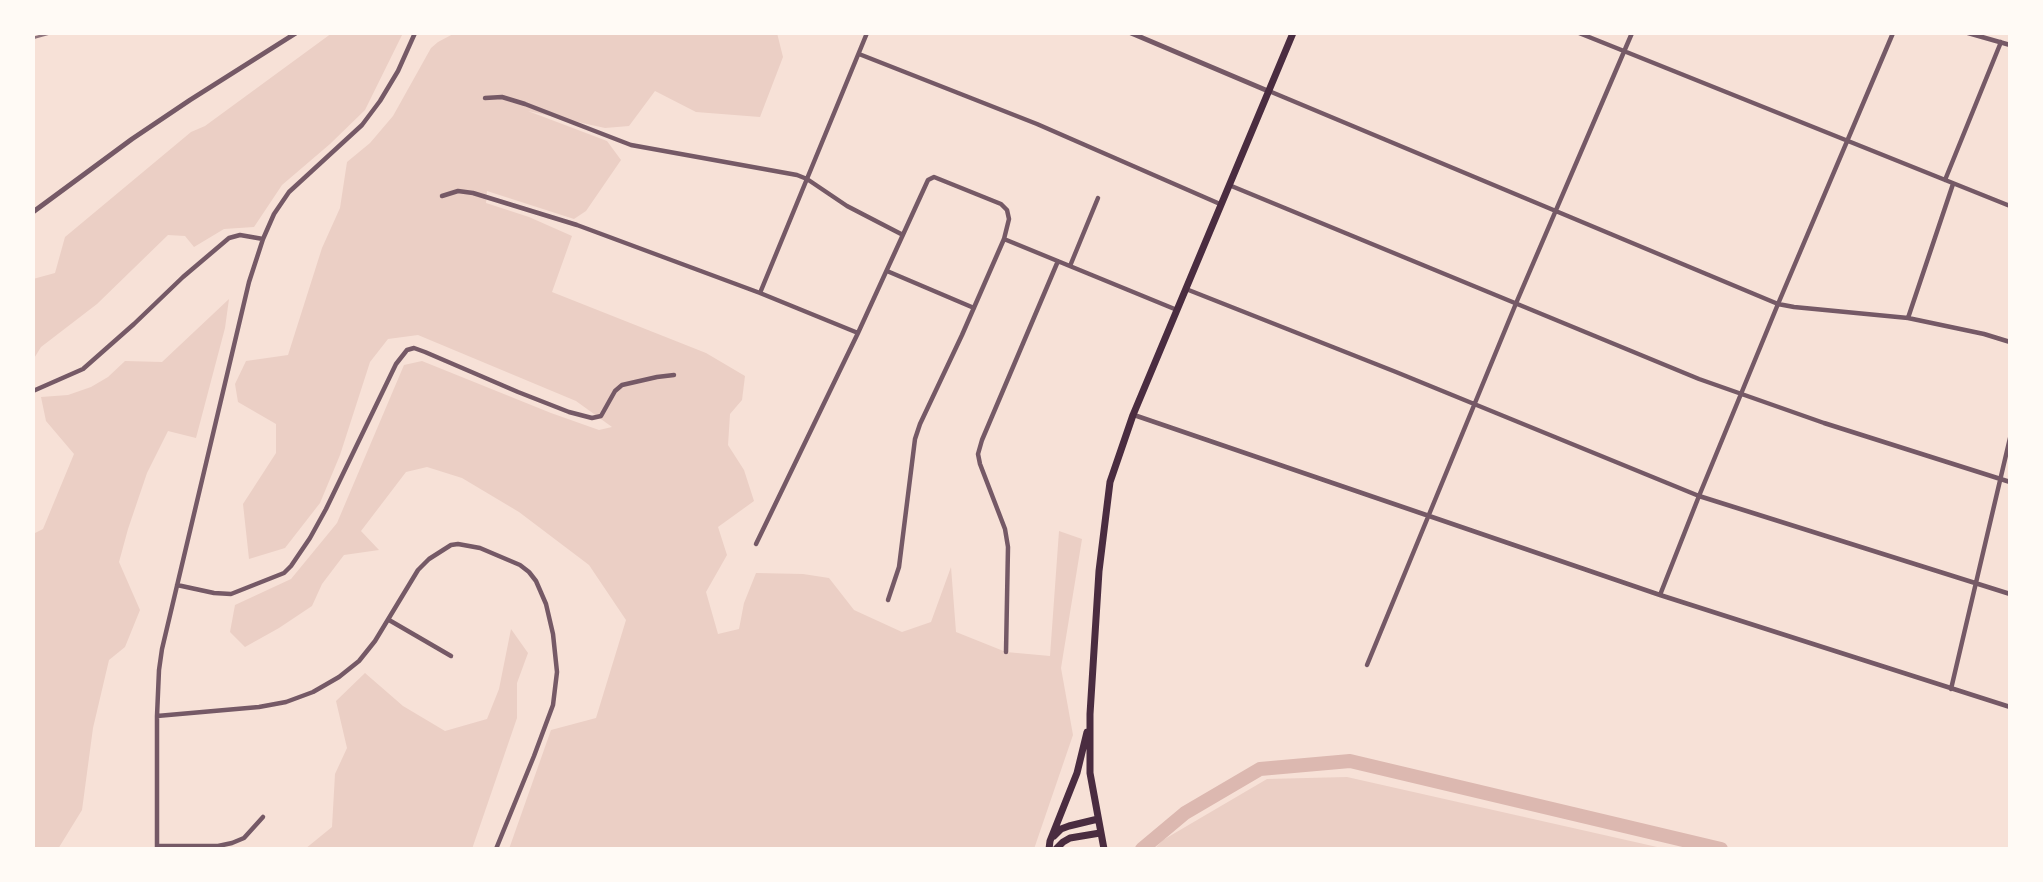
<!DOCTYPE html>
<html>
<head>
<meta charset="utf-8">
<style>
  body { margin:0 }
  #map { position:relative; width:2043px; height:882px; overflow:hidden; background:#f7e1d7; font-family:"Fira Sans Condensed",sans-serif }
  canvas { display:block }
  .frame { position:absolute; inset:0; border:35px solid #fffaf5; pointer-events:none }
</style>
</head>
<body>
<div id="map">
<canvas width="2043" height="882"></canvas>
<div class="frame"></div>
</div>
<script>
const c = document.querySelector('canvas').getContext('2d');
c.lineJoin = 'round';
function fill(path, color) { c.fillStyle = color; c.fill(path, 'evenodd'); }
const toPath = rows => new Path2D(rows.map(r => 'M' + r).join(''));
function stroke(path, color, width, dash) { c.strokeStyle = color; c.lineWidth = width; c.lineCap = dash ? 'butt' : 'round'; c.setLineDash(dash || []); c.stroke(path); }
const green = toPath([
  [332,33,403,33,365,110,330,144,282,185,254,227,224,229,194,247,185,236,168,235,97,304,41,347,33,360,33,279,55,273,65,237,191,132,205,126],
  [455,33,777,33,783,57,760,117,696,112,655,91,629,126,605,128,528,111,607,141,621,160,586,211,574,219,487,191,486,203,529,217,572,236,552,292,706,353,745,376,742,400,730,414,728,445,744,470,754,501,718,527,727,555,706,592,718,634,739,629,744,603,756,573,803,574,829,578,854,610,902,632,931,622,951,567,956,632,1006,652,1050,656,1059,531,1082,539,1061,668,1073,735,1034,849,509,849,551,730,596,718,626,620,589,565,519,512,462,478,427,467,406,472,361,531,379,550,344,555,322,584,312,606,279,628,245,647,230,632,235,605,291,579,337,523,404,365,422,361,551,413,599,430,612,427,576,401,418,335,388,339,370,362,340,455,320,503,285,548,249,559,243,504,276,453,276,424,238,402,235,384,246,361,288,355,322,248,340,208,347,162,370,143,393,116,431,48,438,42],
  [229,299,225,328,196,438,168,431,147,473,128,529,119,562,140,610,125,647,109,660,93,728,82,810,58,849,33,849,33,534,43,529,74,454,46,421,41,397,68,395,91,387,108,377,125,361,162,362],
  [511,629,528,653,517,683,517,718,472,849,305,849,332,827,335,774,347,748,336,701,365,673,403,706,445,731,487,719,499,689],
  [1347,777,1666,849,1154,849,1163,840,1267,779]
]);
const river = toPath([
  [1142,849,1185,813,1260,769,1350,761,1721,849]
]);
const minor = toPath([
  [1579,33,2010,206],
  [1968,33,2010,45],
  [859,54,1037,124,1220,204],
  [1269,91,1778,304,1794,307,1908,318,1984,334,2010,342],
  [485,98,502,97,525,104,631,145,797,175,807,179,847,206,903,235],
  [1945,180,2001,42],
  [1229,185,1699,379,1824,423,2010,482],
  [442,196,458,191,473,193,577,225,760,293,858,333],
  [1004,239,1177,310],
  [1070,266,1098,198],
  [887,271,974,308],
  [1186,289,1396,372,1699,496,2010,594],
  [760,293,867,33],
  [1908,318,1953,184],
  [33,391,83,369,134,324,183,277,229,238,240,235,263,239],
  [1134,415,1660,595,2010,707],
  [756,544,858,333,928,180,934,177,1001,204,1007,210,1009,219,1004,239,962,335,920,424,915,439,899,567,888,600],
  [177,585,214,593,231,594,284,573,291,566,310,538,326,509,396,364,407,350,414,348,425,352,518,392,569,412,592,418,601,416,615,391,622,385,657,377,674,375],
  [1660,595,1699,496,1778,304,1893,33],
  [389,620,451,656],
  [1006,652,1008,547,1005,529,980,464,978,454,982,440,1058,261],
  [1367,665,1517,301,1632,33],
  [1951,689,2010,438],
  [157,716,259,707,286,702,313,692,339,677,359,661,375,641,418,570,429,559,451,545,458,544,480,548,520,565,529,572,536,581,546,604,553,634,557,672,553,705,534,756,496,849],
  [157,846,218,846,232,843,244,838,263,817],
  [157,849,157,716,159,670,162,649,249,282,263,239,274,214,289,192,362,125,380,101,398,71,415,33]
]);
const tertiary = toPath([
  [1131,33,1268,91],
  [33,212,132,139,190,100,296,33]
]);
const primary = toPath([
  [1054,836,1061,829,1069,826,1098,819],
  [1049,849,1050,841,1077,773,1087,732],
  [1056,849,1063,842,1070,838,1100,833],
  [1104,849,1090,773,1090,714,1099,571,1110,482,1133,415,1293,33]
]);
const rail = toPath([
  [33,38,51,33]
]);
fill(green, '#ebcfc5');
stroke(river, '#dcb8b0', 14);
stroke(minor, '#755966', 4.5);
stroke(tertiary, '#755966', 5);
stroke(primary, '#4a2c40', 7);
stroke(rail, '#8f747c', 2.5);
</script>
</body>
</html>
